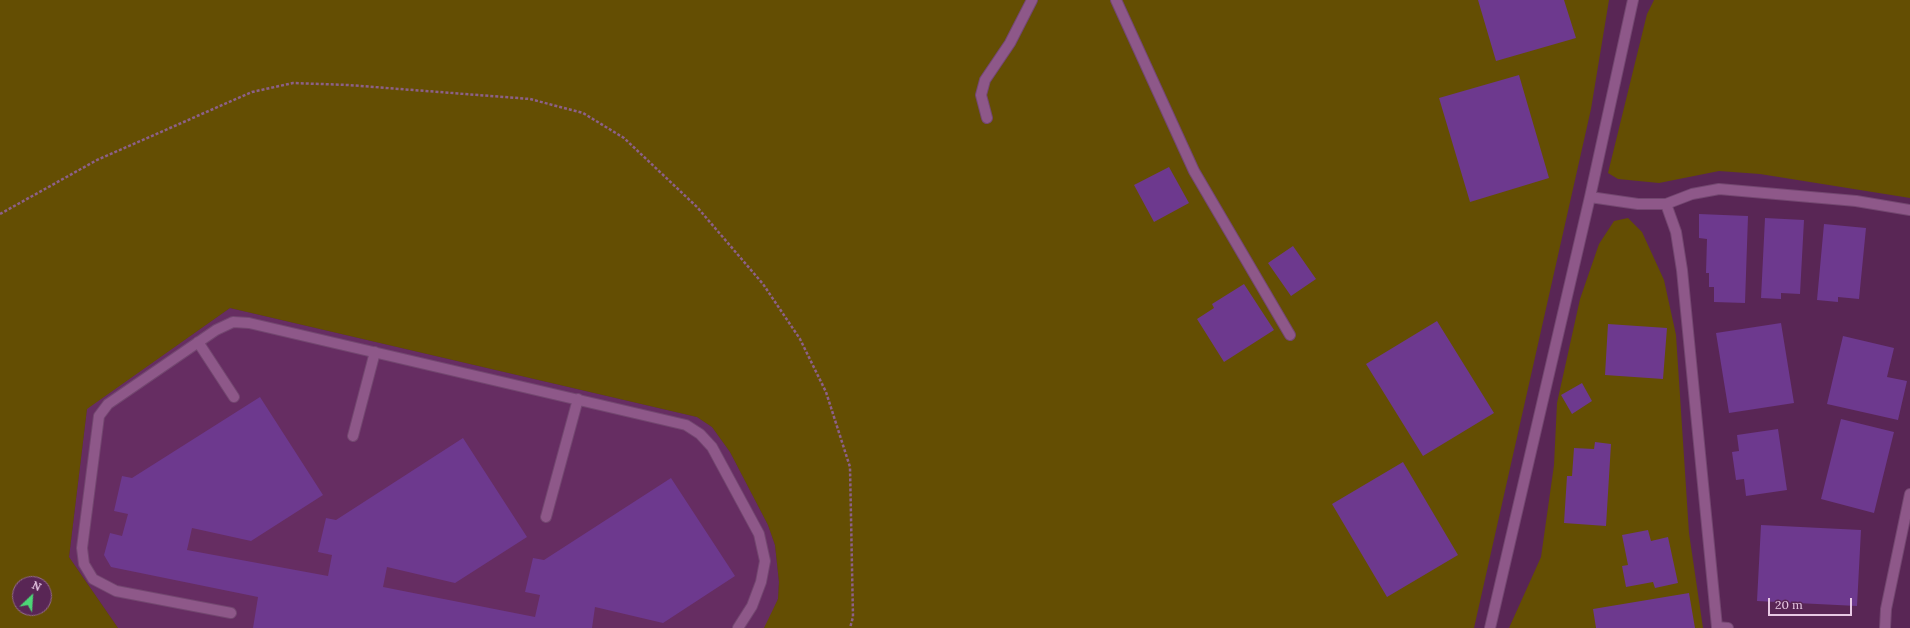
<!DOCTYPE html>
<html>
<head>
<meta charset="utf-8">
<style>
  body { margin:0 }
  #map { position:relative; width:1910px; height:628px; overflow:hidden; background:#592655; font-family:Lora,serif }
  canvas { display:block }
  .north { position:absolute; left:12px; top:576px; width:40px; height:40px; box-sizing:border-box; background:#592655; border:1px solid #92678e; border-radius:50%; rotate:25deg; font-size:11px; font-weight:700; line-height:16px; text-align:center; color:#e8c9e4 }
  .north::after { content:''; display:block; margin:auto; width:14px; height:18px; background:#4cd676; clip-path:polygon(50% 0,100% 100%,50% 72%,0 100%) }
  .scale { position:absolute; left:1768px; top:598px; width:84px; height:18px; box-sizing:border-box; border:2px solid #e8c9e4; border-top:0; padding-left:5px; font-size:12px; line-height:14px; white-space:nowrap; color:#e8c9e4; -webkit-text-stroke:3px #592655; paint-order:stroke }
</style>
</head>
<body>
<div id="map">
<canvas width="1910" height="628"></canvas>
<div class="north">N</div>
<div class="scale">20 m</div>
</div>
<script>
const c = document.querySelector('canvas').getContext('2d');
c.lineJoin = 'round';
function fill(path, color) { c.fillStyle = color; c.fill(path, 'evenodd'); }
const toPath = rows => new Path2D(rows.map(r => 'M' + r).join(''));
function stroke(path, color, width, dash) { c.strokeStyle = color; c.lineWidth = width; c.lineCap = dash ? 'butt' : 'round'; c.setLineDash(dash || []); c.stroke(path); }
const built = toPath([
  [230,308,697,417,712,427,730,452,768,525,775,545,779,582,778,599,769,621,764,628,118,628,69,557,87,408]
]);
const green = toPath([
  [0,0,1609,0,1591,109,1474,628,764,628,778,599,779,582,775,545,768,525,730,452,712,427,697,417,230,308,87,409,69,557,118,628,0,628],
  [20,584,44,584,44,608,20,608],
  [1654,0,1910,0,1910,198,1760,174,1719,171,1659,183,1618,179,1608,173,1647,14],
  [1628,218,1642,232,1664,280,1676,335,1689,533,1703,628,1509,628,1541,557,1554,465,1557,403,1580,299,1599,244,1614,221]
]);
const building = toPath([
  [1478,0,1564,0,1576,38,1496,61],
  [1519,75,1549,178,1470,202,1439,98],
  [1169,167,1189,203,1154,222,1134,185],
  [1699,214,1748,216,1745,303,1714,302,1714,287,1709,287,1709,273,1706,273,1707,239,1699,238],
  [1765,218,1804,220,1800,294,1781,293,1781,299,1761,298],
  [1824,224,1866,228,1859,299,1838,297,1838,302,1817,300],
  [1293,246,1316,279,1291,296,1268,263],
  [1244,284,1274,330,1224,362,1197,319,1214,308,1212,304],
  [1437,321,1494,413,1423,456,1366,364],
  [1781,323,1794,403,1729,413,1716,333],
  [1608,324,1667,328,1663,379,1605,375],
  [1843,336,1894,348,1887,377,1907,381,1898,420,1827,404],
  [1582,383,1592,401,1572,414,1561,395],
  [260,397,323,495,251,541,192,528,187,550,328,576,332,555,318,552,326,518,336,520,463,438,527,537,455,583,387,567,383,587,535,617,540,595,525,592,533,558,544,560,671,478,735,576,663,623,595,607,592,628,253,628,258,597,111,567,104,555,110,533,122,536,128,514,114,511,122,476,132,478],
  [1841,419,1894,432,1874,513,1821,499],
  [1778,429,1787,490,1746,496,1744,479,1736,480,1732,452,1739,451,1737,435],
  [1595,442,1611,444,1606,526,1564,523,1567,476,1572,476,1574,448,1594,449],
  [1403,462,1458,555,1387,597,1332,504],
  [1761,525,1861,530,1857,606,1757,601],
  [1648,530,1651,541,1668,537,1678,583,1655,588,1653,582,1626,587,1622,566,1628,565,1622,535],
  [1689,593,1695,628,1596,628,1593,609]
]);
const path = toPath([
  [0,214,97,160,252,92,293,83,348,85,530,99,583,113,624,138,697,207,763,284,800,339,826,392,850,467,853,617,850,628]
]);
const lane = toPath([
  [987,118,981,95,985,80,1010,43,1032,0],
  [198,342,234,397],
  [353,436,375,352],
  [546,517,578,399],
  [231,613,116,591,93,579,84,564,82,548,99,416,108,404,216,330,233,322,249,323,686,425,700,434,712,447,759,534,765,561,761,582,752,606,738,628]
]);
const street = toPath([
  [1116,0,1194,171,1290,335],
  [1590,197,1638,204,1666,204,1692,194,1719,189,1856,201,1910,210],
  [1666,204,1676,232,1682,270,1717,627,1728,628],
  [1490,628,1590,197,1633,0],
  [1885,628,1886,609,1910,494]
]);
fill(built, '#662d62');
fill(green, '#644e03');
fill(building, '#6d398e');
stroke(lane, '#734770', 12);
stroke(street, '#734770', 12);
stroke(path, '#8c6088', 2.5, [3, 2]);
stroke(lane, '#8e5889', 10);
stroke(street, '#8e5889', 10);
</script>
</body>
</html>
